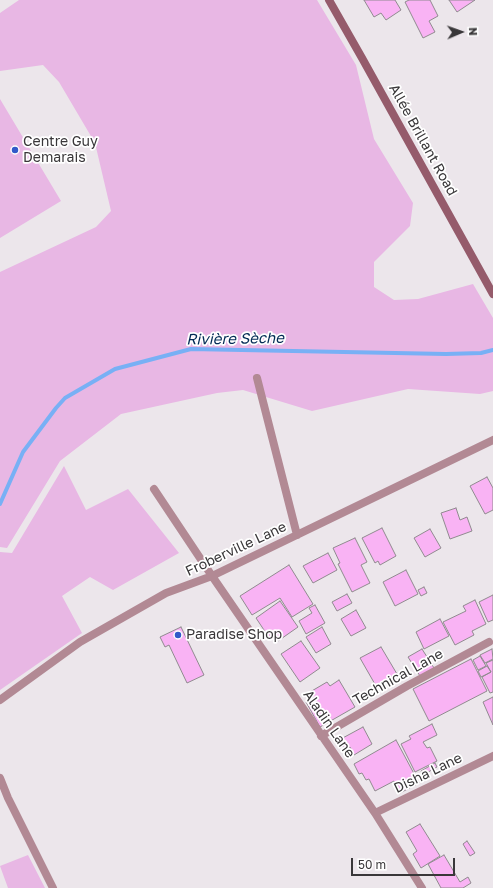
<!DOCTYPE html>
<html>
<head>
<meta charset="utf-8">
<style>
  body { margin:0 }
  #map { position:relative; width:493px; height:888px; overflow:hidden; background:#ece6eb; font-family:"Golos Text",sans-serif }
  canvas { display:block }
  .north { position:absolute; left:441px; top:12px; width:40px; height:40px; -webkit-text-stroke:3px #fff; paint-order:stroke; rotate:88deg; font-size:11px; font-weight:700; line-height:16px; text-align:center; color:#393739 }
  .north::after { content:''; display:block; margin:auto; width:14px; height:18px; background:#393739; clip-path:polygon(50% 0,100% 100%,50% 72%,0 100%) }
  .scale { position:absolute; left:351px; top:858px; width:104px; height:18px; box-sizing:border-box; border:2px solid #393739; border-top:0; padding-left:5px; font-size:12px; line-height:14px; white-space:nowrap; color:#393739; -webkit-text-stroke:3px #fff; paint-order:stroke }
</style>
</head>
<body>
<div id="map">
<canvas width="493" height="888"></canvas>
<div class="north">N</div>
<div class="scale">50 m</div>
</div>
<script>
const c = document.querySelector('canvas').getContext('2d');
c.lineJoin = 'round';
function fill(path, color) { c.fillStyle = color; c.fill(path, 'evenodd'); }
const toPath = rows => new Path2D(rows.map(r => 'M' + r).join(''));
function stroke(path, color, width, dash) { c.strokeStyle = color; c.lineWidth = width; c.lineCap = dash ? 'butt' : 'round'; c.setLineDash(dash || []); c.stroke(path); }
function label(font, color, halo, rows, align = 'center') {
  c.font = font + ' "Golos Text",sans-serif'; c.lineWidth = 3.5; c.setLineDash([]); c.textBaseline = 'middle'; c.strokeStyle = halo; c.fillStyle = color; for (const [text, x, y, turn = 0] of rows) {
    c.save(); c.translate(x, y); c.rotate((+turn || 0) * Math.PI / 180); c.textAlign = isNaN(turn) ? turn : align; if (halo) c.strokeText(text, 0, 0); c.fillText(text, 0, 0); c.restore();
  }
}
const green = toPath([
  [19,0,317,0,356,65,374,139,413,203,410,226,374,262,374,287,394,300,418,299,473,284,493,318,493,391,480,394,408,389,312,411,243,390,217,393,121,414,60,461,7,548,0,547,0,272,96,227,111,211,95,143,59,82,43,65,0,71,0,13],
  [0,99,61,201,0,238],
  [64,466,86,510,128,489,179,553,113,590,90,577,62,596,82,633,0,690,0,552,12,553],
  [28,855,45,888,8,888,0,866]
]);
const stream = toPath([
  [0,504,23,452,56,408,65,398,115,369,191,349,446,354,481,353,493,350]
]);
const building = toPath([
  [364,0,395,0,401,10,386,20,381,13,374,17,364,0],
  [409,0,430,0,438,16,429,21,435,32,423,38,405,2,409,0],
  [449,0,475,0,457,12,449,0],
  [487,477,493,488,493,510,485,514,470,486,487,477],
  [456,508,460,520,467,517,472,531,450,539,441,513,456,508],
  [382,528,396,556,380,565,378,561,375,563,362,538,382,528],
  [430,529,441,548,425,557,414,538,430,529],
  [355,538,367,562,361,565,370,583,352,592,338,564,340,563,333,548,355,538],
  [328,553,337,570,313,583,303,566,328,553],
  [289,565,313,604,292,617,280,598,252,615,240,596,289,565],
  [406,570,418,594,395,606,383,582,406,570],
  [424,587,427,593,421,596,418,590,424,587],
  [347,594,352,603,337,611,332,602,347,594],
  [493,595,493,620,488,622,479,602,493,595],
  [475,600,486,624,472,631,474,635,455,645,443,622,466,611,463,606,475,600],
  [280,601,298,627,278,641,275,636,270,639,256,618,280,601],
  [315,605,325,623,306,634,299,621,312,613,309,608,315,605],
  [356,610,366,628,351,636,341,619,356,610],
  [440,619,449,636,424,649,416,632,440,619],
  [181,627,204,675,187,683,169,645,165,647,160,637,181,627],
  [322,627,331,644,316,653,306,637,322,627],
  [301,641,320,668,300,682,281,654,301,641],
  [381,647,397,674,376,686,360,658,381,647],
  [422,649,434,668,420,676,408,657,422,649],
  [492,649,493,659,485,663,480,655,492,649],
  [480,656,486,666,478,670,473,660,480,656],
  [471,659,487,691,429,721,413,689,471,659],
  [493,660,493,692,490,693,482,677,491,672,486,663,493,660],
  [487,666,491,672,481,677,478,671,487,666],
  [339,680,355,707,320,727,306,702,313,698,310,692,327,682,330,686,339,680],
  [493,697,493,725,483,702,493,697],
  [432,724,437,735,423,742,427,748,430,747,437,761,415,772,401,744,411,739,409,736,432,724],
  [363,727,372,744,354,755,350,747,345,750,339,740,363,727],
  [396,740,419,783,400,793,394,781,375,791,369,779,366,780,362,773,359,774,354,764,396,740],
  [435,763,437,767,423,775,421,771,435,763],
  [420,824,440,856,421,868,413,854,417,851,406,832,420,824],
  [467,841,475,853,470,856,463,844,467,841],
  [444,855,460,882,468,877,471,883,463,888,441,888,428,864,444,855]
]);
const street = toPath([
  [257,378,297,535],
  [154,489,212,576,375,813,422,888],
  [0,700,80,642,166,593,212,576,493,440],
  [321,736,407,686,489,642],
  [0,778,8,798,53,888],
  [375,813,493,756]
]);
const secondary = toPath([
  [329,0,362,58,493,294]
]);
const markers = [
  [15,150,4,"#3159c9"],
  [178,635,4,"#3159c9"]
];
const streetNames = [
  ["Allée Brillant Road",423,140,61],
  ["Froberville Lane",236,549,-25],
  ["Technical Lane",398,677,-29],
  ["Aladin Lane",329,724,55],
  ["Disha Lane",428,773,-26]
];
const poiNames = [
  ["Centre Guy",23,142],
  ["Demarais",23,158],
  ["Paradise Shop",186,635]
];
const waterNames = [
  ["Rivière Sèche",235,339,-1]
];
fill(green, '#e8b7e4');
stroke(stream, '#78b0f5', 4);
fill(building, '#f9b3f4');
stroke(building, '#908a8f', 1);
stroke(street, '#b28994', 8);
stroke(secondary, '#955b6b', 8);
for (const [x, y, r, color] of markers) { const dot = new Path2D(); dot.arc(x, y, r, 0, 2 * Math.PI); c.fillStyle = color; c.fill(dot); stroke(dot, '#fff', 1.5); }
label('14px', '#393739', '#fff', streetNames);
label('14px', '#393739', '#fff', poiNames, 'left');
label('italic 15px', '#032b55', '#fff', waterNames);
</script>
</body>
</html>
